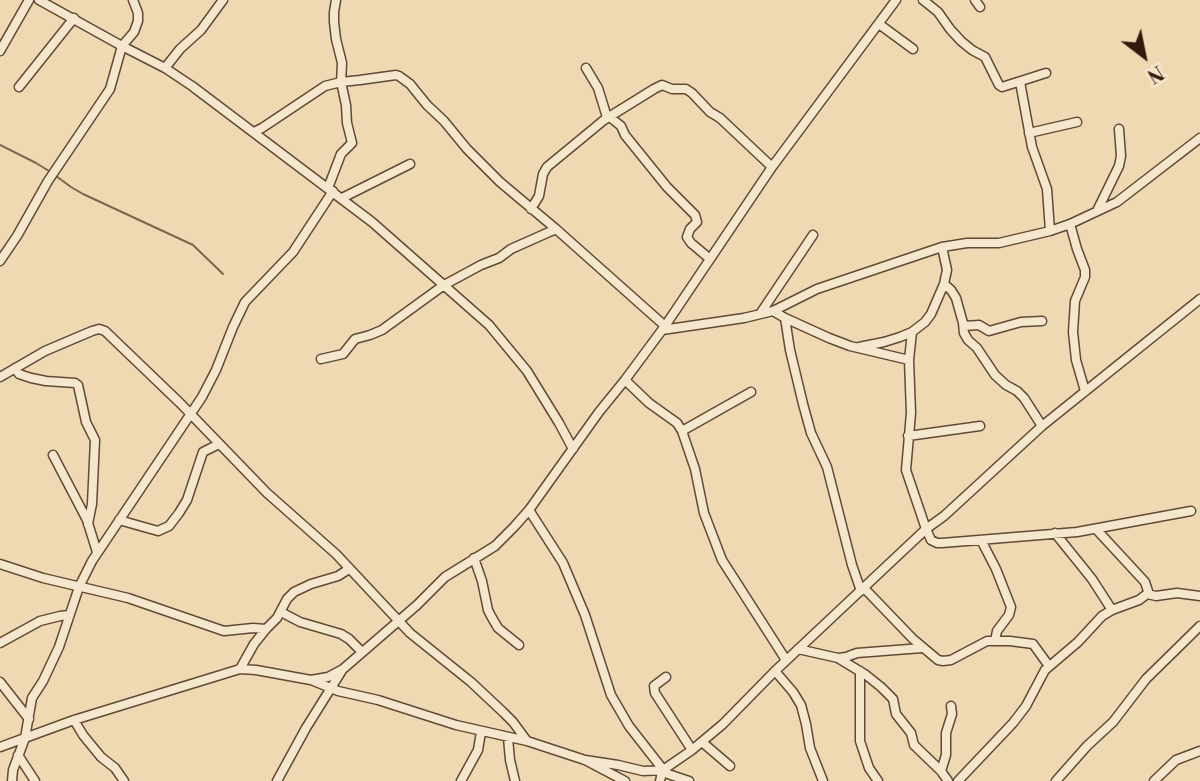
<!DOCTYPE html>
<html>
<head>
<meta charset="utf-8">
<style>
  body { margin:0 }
  #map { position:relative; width:1200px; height:781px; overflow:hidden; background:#efd9b3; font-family:"Libre Bodoni",serif }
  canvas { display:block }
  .north { position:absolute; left:1109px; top:21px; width:70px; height:70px; -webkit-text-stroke:5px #f5e6ce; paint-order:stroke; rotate:148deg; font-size:19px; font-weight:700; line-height:28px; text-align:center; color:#33190b }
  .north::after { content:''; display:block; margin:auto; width:24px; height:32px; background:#33190b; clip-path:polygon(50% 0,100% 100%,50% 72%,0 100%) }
</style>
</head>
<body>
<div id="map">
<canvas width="1200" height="781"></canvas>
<div class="north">N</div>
</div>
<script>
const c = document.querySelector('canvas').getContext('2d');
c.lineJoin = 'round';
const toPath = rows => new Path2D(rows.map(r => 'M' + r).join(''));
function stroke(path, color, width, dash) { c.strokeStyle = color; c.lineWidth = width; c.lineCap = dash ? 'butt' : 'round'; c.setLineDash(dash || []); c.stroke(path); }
const stream = toPath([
  [0,145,36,163,49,171],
  [56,176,71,187,83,194,193,245,223,274]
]);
const minor = toPath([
  [39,0,122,46,165,68,192,86,372,222,489,325,527,371,559,423,573,449],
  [923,0,938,12,950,29,961,41,972,50,985,57,999,85,1002,87,1046,73],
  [975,0,980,7],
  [879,24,913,49],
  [0,51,29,0],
  [165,68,180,49,201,30,223,0],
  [586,68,598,88,606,114,621,126,625,135,667,187,695,215,697,222,690,229,687,237,691,243,710,259],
  [1020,82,1032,147,1047,189,1050,231],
  [19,87,74,18],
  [254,132,262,128,325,86,341,82,360,80,396,75,399,76,410,84,427,105,444,121,467,149,500,182,556,229,665,326],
  [1029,133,1077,122],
  [328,188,341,154,352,143,347,123,346,105,341,82,342,63,336,39,334,22,334,12,336,0],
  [342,198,410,164],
  [531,209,539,196,543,174,547,167,604,120,654,89,662,85,672,89,686,89,692,93,710,112,720,118,772,167],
  [1097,211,1119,166,1121,156,1119,129],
  [1070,224,1077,249,1085,270,1085,277,1075,301,1073,332,1076,360,1085,391],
  [0,261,17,236,48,181,110,89,122,46,134,32,138,21,138,13,133,0],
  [944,284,951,290,956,298,963,323,964,333,968,340,977,348,995,375,1006,385,1017,391,1024,398,1042,426],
  [773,311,785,318,790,350,803,404,811,433,827,467,852,565,861,591],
  [760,314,813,235],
  [785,318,829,338,850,346,909,360],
  [964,326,979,325,989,331,1021,322,1042,321],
  [662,330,744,318,773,311,817,289,942,247,967,243,999,243,1050,231,1070,224,1117,202,1200,138],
  [912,332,909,360,911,413,906,470,926,529,931,540,937,543,942,543,1077,532,1191,511],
  [859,347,884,342,900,337,912,332,925,322,931,314,944,284,947,270,942,247],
  [321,359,343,354,355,339,370,335,382,330,444,285,481,265,499,258,511,249,556,229],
  [15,368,19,374,31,378,46,381,75,383,78,385,86,422,95,440,92,504,88,524],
  [0,377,45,351,92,331,99,329,105,331,180,403,267,493,336,554,410,633,471,682,503,712,513,722,527,741],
  [625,380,649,403,677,423,682,431,695,469,704,513,722,560,786,660],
  [682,431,751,392],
  [908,436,980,426],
  [53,455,87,520,97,552],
  [529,510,563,563,585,615,611,695,629,726,661,767,662,772,660,781],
  [119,520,158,531,169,526,179,513,187,500,203,452,219,444],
  [1096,529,1145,582,1148,591,1147,594],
  [1055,533,1092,579,1112,610],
  [981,540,996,569,1011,607,1009,615,997,631,995,641],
  [474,558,482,581,488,610,491,616,498,628,519,645],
  [0,564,43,578,128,598,224,631,253,628,266,629],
  [864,588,913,639,938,660,943,661,951,660,987,641,1010,641,1033,644,1049,666],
  [281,612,300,622,341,634,349,639,362,652],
  [0,643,40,621,60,616,69,615],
  [798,649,838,658,866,675,881,687,893,699,896,714,911,733,914,745,941,771,948,781],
  [839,658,846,657,857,653,922,648],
  [240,669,254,644,266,629,277,618,287,599,294,592,311,584,338,576,349,569],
  [775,671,793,692,801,705,806,724,810,748,823,781],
  [860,671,860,741,869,768,878,781],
  [666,677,654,686,655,693,692,750],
  [311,680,328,677,343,669,417,605,445,577,495,546,514,527,529,510,599,412,625,380,665,326,772,167,896,0],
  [0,682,29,719],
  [74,720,83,735,101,757,115,768,124,781],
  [508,738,510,760,515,781],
  [702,742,730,766],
  [0,747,74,720,240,669,256,670,311,680,338,691,378,700,456,725,527,741,585,760,625,781],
  [18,755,35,781],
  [585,760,618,765,643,771,663,770,692,750,723,724,775,671,926,529,944,516,1042,426,1200,299],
  [941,771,946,755,946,733,952,714,951,706],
  [662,772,689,781],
  [12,781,13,770,25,738,32,698,43,681,59,647,79,587,92,561,202,397,216,370,233,327,245,302,293,252,333,191],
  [277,781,306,728,341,672],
  [461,781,478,750,481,732],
  [958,781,1013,723,1026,706,1045,670,1078,642,1102,616,1112,610,1139,600,1147,594,1156,596,1177,593,1200,596],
  [1056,781,1087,746,1113,722,1146,679,1200,626],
  [1154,781,1176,760,1200,751]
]);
stroke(stream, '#7d654e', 2);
stroke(minor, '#624935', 11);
stroke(minor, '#f5e6ce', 8);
</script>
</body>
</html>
